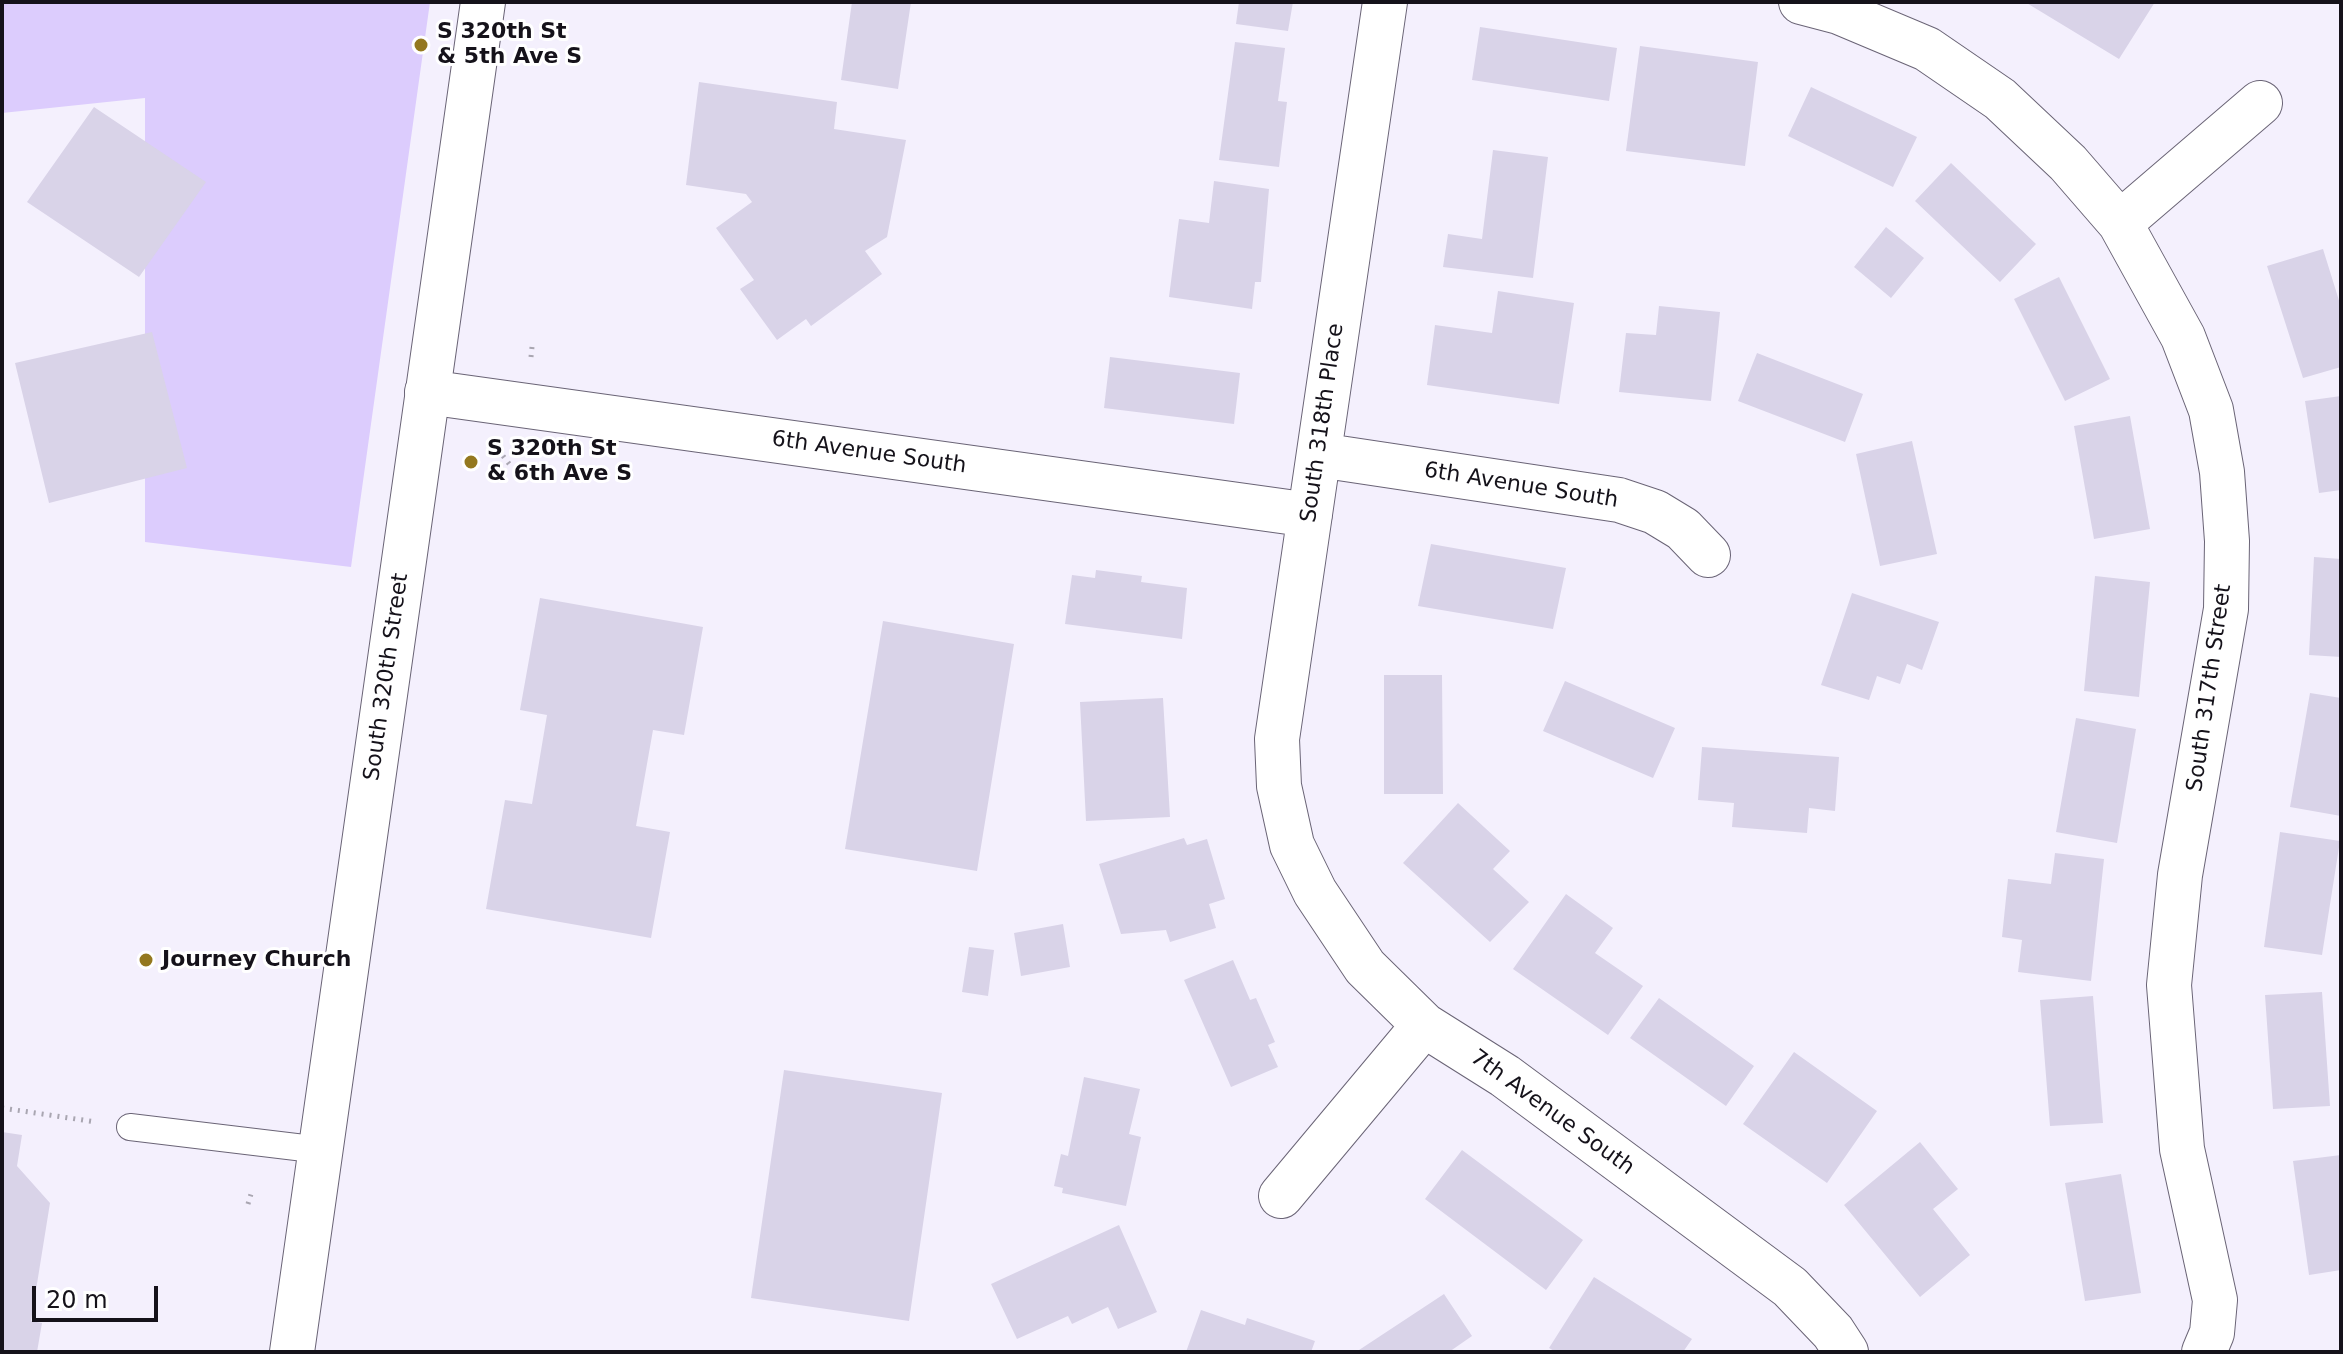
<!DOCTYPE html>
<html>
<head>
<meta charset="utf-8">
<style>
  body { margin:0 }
  #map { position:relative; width:2343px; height:1354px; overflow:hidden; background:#f4f0fd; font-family:"DejaVu Sans",sans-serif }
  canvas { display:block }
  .frame { position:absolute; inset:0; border:4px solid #15121a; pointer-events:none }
  .scale { position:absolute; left:32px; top:1286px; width:126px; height:36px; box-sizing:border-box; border:4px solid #15121a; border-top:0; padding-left:10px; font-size:24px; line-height:28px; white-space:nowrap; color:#15121a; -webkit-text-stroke:6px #fff; paint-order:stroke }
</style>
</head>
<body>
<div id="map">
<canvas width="2343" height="1354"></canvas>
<div class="frame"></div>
<div class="scale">20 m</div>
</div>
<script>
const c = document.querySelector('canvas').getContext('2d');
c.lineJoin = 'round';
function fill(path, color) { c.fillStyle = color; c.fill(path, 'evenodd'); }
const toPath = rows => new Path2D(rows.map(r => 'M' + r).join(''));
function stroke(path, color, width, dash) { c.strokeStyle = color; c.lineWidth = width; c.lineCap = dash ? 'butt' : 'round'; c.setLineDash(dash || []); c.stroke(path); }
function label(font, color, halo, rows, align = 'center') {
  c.font = font + ' "DejaVu Sans",sans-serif'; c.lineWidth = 6; c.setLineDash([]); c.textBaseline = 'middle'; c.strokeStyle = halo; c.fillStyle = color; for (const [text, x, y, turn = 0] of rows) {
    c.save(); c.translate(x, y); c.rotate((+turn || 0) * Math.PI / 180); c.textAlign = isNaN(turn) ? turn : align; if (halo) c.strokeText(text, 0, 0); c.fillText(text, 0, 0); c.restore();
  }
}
const green = toPath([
  [2,2,430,2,351,567,145,542,145,98,2,113]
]);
const building = toPath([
  [852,2,911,2,898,89,841,80],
  [1239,2,1293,2,1288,31,1236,24],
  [2025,2,2155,2,2119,59],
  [1480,27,1617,48,1609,101,1472,80],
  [1235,42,1285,48,1278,101,1287,102,1279,167,1219,160],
  [1640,46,1758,62,1745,166,1626,151],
  [699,82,837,102,834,129,906,140,887,237,865,251,882,274,811,326,806,319,777,340,740,289,754,280,716,228,752,202,746,194,686,185],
  [1811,87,1917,137,1893,187,1788,136],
  [94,107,206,182,139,277,27,202],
  [1493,150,1548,157,1533,278,1443,267,1448,234,1482,239],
  [1951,163,2036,244,2000,282,1915,201],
  [1214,181,1269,189,1261,282,1255,282,1252,309,1169,297,1179,219,1209,223],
  [1886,227,1924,258,1891,298,1854,267],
  [2323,249,2341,307,2341,367,2303,378,2267,266],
  [2059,277,2110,379,2065,401,2014,299],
  [1498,291,1574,303,1559,404,1427,385,1435,325,1492,333],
  [1659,306,1720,312,1711,401,1619,392,1626,333,1656,335],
  [152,332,187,468,49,503,15,363],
  [1757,353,1863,394,1845,442,1738,401],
  [1110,357,1240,373,1234,424,1104,408],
  [2341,396,2341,490,2319,493,2305,401],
  [2130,416,2150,529,2094,539,2074,426],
  [1912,441,1937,554,1880,566,1856,454],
  [1431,544,1566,568,1553,629,1418,606],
  [2314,557,2341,559,2341,657,2309,655],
  [1096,570,1142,576,1141,582,1187,588,1182,639,1065,624,1072,575,1095,578],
  [2095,576,2150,582,2139,697,2084,691],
  [1852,593,1939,622,1922,670,1907,664,1900,684,1877,676,1869,700,1821,685],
  [540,598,703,627,684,735,653,730,636,826,670,832,651,938,486,909,505,800,532,804,547,715,520,710],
  [883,621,1014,644,977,871,845,849],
  [1384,675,1442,675,1443,794,1384,794],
  [1565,681,1675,728,1653,778,1543,731],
  [2310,693,2341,698,2341,816,2290,807],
  [1163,698,1170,817,1086,821,1080,702],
  [2076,718,2136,729,2117,843,2056,832],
  [1702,747,1839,757,1835,811,1809,808,1807,833,1732,827,1734,803,1698,800],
  [1458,803,1510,851,1493,869,1529,902,1490,942,1403,863],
  [2280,832,2340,841,2322,955,2264,947],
  [1184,838,1187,845,1207,839,1225,899,1209,904,1216,928,1170,942,1166,930,1121,934,1099,864],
  [2055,853,2104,859,2091,981,2018,972,2022,940,2002,937,2008,879,2051,884],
  [1566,894,1613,928,1595,953,1643,986,1608,1035,1513,969],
  [1063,924,1070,967,1021,976,1014,933],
  [969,947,994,950,988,996,962,992],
  [1233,960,1250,1000,1256,998,1275,1042,1268,1045,1278,1067,1231,1087,1184,980],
  [2322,992,2330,1106,2273,1109,2265,995],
  [2093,996,2103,1123,2050,1126,2040,1000],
  [1659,998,1754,1066,1726,1106,1630,1038],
  [1794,1052,1877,1111,1827,1183,1743,1124],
  [784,1070,942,1093,909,1321,751,1298],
  [1084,1077,1140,1089,1129,1134,1141,1137,1126,1206,1062,1193,1063,1188,1054,1186,1061,1154,1068,1156],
  [2,1132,22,1135,17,1166,50,1203,31,1321,42,1323,37,1352,2,1352],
  [1920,1142,1958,1189,1933,1209,1970,1255,1920,1297,1844,1205],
  [1462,1150,1583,1240,1546,1290,1425,1199],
  [2341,1155,2341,1270,2309,1275,2293,1161],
  [2121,1174,2141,1293,2085,1301,2065,1183],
  [1119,1225,1157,1312,1118,1329,1108,1307,1072,1324,1068,1316,1017,1339,991,1284],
  [1594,1277,1692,1339,1683,1352,1556,1352,1549,1348],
  [1444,1294,1472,1336,1449,1352,1356,1352],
  [1201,1310,1245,1325,1247,1318,1315,1341,1311,1352,1186,1352]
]);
const path = toPath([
  [531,357,532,347],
  [503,456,510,465],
  [2,1108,96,1122],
  [248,1204,251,1194]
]);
const lane = toPath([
  [130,1127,321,1150]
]);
const street = toPath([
  [1385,2,1277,739,1279,786,1292,845,1315,892,1365,967,1424,1025,1505,1076,1790,1287,1833,1332,1846,1352],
  [1801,2,1839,12,1927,49,2000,99,2068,163,2120,223],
  [427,392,1310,515],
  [1319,455,1619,500,1655,512,1683,529,1708,555],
  [1281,1196,1424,1025],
  [2204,1352,2212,1333,2215,1300,2182,1149,2169,985,2180,875,2226,609,2227,541,2222,472,2211,410,2183,337,2120,223,2260,103]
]);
const primary = toPath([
  [292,1352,483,2]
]);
const markers = [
  [421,45,8,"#94781f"],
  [471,462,8,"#94781f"],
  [146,960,8,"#94781f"]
];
const poiNames = [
  ["S 320th St",437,32],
  ["& 5th Ave S",437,57],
  ["S 320th St",487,449],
  ["& 6th Ave S",487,474],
  ["Journey Church",162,960]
];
const streetNames = [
  ["South 318th Place",1323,423,-82],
  ["6th Avenue South",869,453,8],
  ["6th Avenue South",1521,486,9],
  ["South 320th Street",387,677,-82],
  ["South 317th Street",2210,688,-82],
  ["7th Avenue South",1552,1113,36]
];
fill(green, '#dcccfd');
fill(building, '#d9d3e8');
stroke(lane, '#6a6476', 28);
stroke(street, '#6a6476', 46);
stroke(primary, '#6a6476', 46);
stroke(path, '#a9a6b1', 5, [2, 6]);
stroke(lane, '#fff', 26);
stroke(street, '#fff', 44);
stroke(primary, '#fff', 44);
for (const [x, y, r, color] of markers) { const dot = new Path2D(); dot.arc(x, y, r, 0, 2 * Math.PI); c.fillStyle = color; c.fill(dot); stroke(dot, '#fff', 3); }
label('bold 22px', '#15121a', '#fff', poiNames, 'left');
label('22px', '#15121a', '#fff', streetNames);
</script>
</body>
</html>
